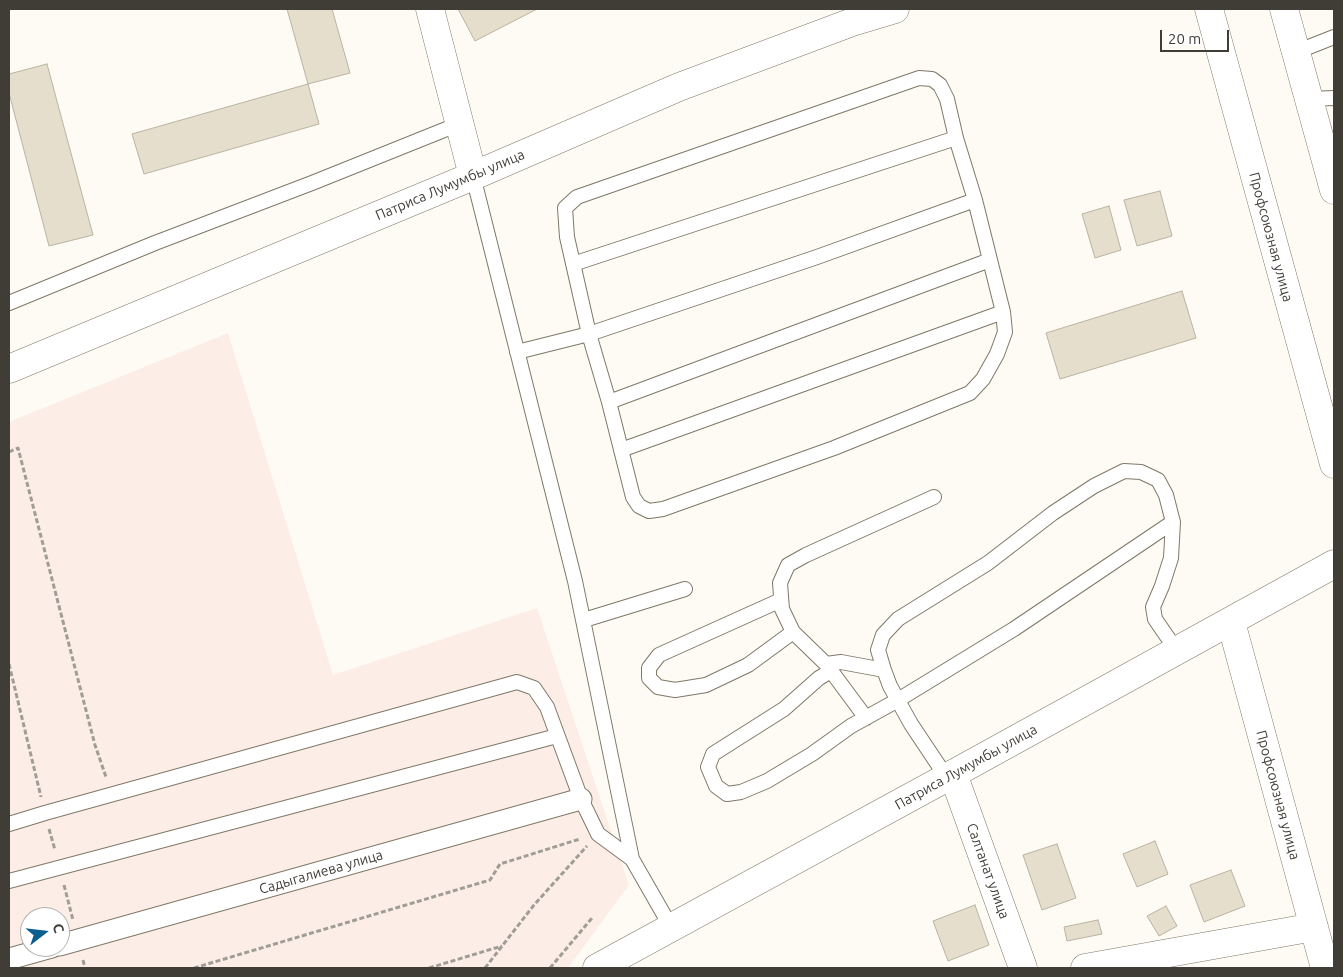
<!DOCTYPE html>
<html>
<head>
<meta charset="utf-8">
<style>
  body { margin:0 }
  #map { position:relative; width:1343px; height:977px; overflow:hidden; background:#fefbf4; font-family:Ubuntu,sans-serif }
  canvas { display:block }
  .frame { position:absolute; inset:0; border:10px solid #403c36; pointer-events:none }
  .north { position:absolute; left:20px; top:907px; width:50px; height:50px; box-sizing:border-box; background:#fff; border:1px solid #b3b1af; border-radius:50%; rotate:74deg; font-size:14px; font-weight:700; line-height:20px; text-align:center; color:#403c36 }
  .north::after { content:''; display:block; margin:auto; width:18px; height:22px; background:#0b5e90; clip-path:polygon(50% 0,100% 100%,50% 72%,0 100%) }
  .scale { position:absolute; left:1160px; top:30px; width:69px; height:22px; box-sizing:border-box; border:2px solid #403c36; border-top:0; padding-left:6px; font-size:15px; line-height:18px; white-space:nowrap; color:#403c36; -webkit-text-stroke:4px #fff; paint-order:stroke }
</style>
</head>
<body>
<div id="map">
<canvas width="1343" height="977"></canvas>
<div class="frame"></div>
<div class="north">С</div>
<div class="scale">20 m</div>
</div>
<script>
const c = document.querySelector('canvas').getContext('2d');
c.lineJoin = 'round';
function fill(path, color) { c.fillStyle = color; c.fill(path, 'evenodd'); }
const toPath = rows => new Path2D(rows.map(r => 'M' + r).join(''));
function stroke(path, color, width, dash) { c.strokeStyle = color; c.lineWidth = width; c.lineCap = dash ? 'butt' : 'round'; c.setLineDash(dash || []); c.stroke(path); }
function label(font, color, halo, rows, align = 'center') {
  c.font = font + ' Ubuntu,sans-serif'; c.lineWidth = 4; c.setLineDash([]); c.textBaseline = 'middle'; c.strokeStyle = halo; c.fillStyle = color; for (const [text, x, y, turn = 0] of rows) {
    c.save(); c.translate(x, y); c.rotate((+turn || 0) * Math.PI / 180); c.textAlign = isNaN(turn) ? turn : align; if (halo) c.strokeText(text, 0, 0); c.fillText(text, 0, 0); c.restore();
  }
}
const commercial = toPath([
  [228,333,333,675,537,608,629,885,568,968,9,968,9,422],
  [30,917,60,917,60,947,30,947]
]);
const building = toPath([
  [287,9,332,9,350,73,308,84,287,9],
  [458,9,537,9,475,41,458,9],
  [47,64,93,235,49,246,9,93,9,74,47,64],
  [308,84,319,124,144,174,132,134,308,84],
  [1160,191,1172,236,1137,246,1124,200,1160,191],
  [1109,206,1121,250,1095,258,1082,214,1109,206],
  [1182,291,1196,338,1060,379,1046,333,1182,291],
  [1155,841,1168,874,1137,887,1123,854,1155,841],
  [1057,844,1076,898,1042,910,1023,855,1057,844],
  [1231,870,1245,906,1204,922,1190,885,1231,870],
  [975,905,989,945,948,961,933,921,975,905],
  [1166,906,1177,926,1159,936,1147,916,1166,906],
  [1098,920,1102,934,1067,941,1064,927,1098,920]
]);
const path = toPath([
  [9,452,18,448,95,745,106,777],
  [9,664,41,797],
  [49,829,55,850],
  [64,885,73,920],
  [83,960,85,968],
  [194,968,490,880,500,864,580,839],
  [429,968,502,946],
  [485,968,534,905,587,846],
  [550,968,592,918]
]);
const service = toPath([
  [1296,52,1334,37],
  [919,78,932,79,940,85,947,99,956,138,975,200,1003,312,1005,332,997,354,983,379,970,393,834,448,663,509,649,511,639,506,633,497,609,402,589,334,567,237,565,208,577,197,919,78],
  [1309,99,1334,98],
  [473,176,575,581,632,859],
  [573,264,956,138],
  [9,303,155,243,312,183,459,124],
  [517,352,589,334,817,257,975,200],
  [609,402,990,260],
  [621,450,1003,312],
  [781,600,659,655,649,668,649,678,658,687,675,690,706,685,748,665,793,632],
  [584,620,685,589],
  [826,664,866,718],
  [884,670,841,662,826,664,793,632,782,609,780,583,788,565,806,555,934,497],
  [831,671,819,678,784,709,713,754,708,767,716,786,727,794,741,792,767,781,812,754,851,726,898,700,1014,629,1173,522],
  [947,778,911,724,890,686,884,670,878,650,883,635,898,619,988,563,1053,513,1094,486,1124,471,1141,472,1158,480,1166,495,1173,522,1171,558,1162,586,1153,607,1155,619,1177,651],
  [9,824,45,813,517,682,534,688,547,707,581,799,598,834,632,859,671,927],
  [9,881,557,736]
]);
const pedestrian = toPath([
  [60,945,581,799],
  [9,959,52,947]
]);
const minor = toPath([
  [430,9,473,176],
  [9,369,473,176,679,87,855,21,895,9],
  [1231,622,1325,968],
  [953,774,1023,968],
  [1085,968,1314,927]
]);
const tertiary = toPath([
  [1209,9,1334,464],
  [1284,9,1334,190],
  [597,968,953,774,1334,564]
]);
const streetNames = [
  ["Патриса Лумумбы улица",450,185,-23],
  ["Профсоюзная улица",1271,237,75],
  ["Патриса Лумумбы улица",966,767,-29],
  ["Профсоюзная улица",1278,795,75],
  ["Салтанат улица",988,871,70],
  ["Садыгалиева улица",321,872,-16]
];
fill(commercial, '#fceee7');
fill(building, '#e6decd');
stroke(building, '#bab2a1', 1);
stroke(service, '#7f7868', 16);
stroke(pedestrian, '#7f7868', 23);
stroke(minor, '#7f7868', 29);
stroke(tertiary, '#7f7868', 29);
stroke(path, '#a09d96', 3, [5, 2.5]);
stroke(service, '#fff', 14);
stroke(pedestrian, '#fff', 21);
stroke(minor, '#fff', 28);
stroke(tertiary, '#fff', 28);
label('14px', '#403c36', '#fff', streetNames);
</script>
</body>
</html>
